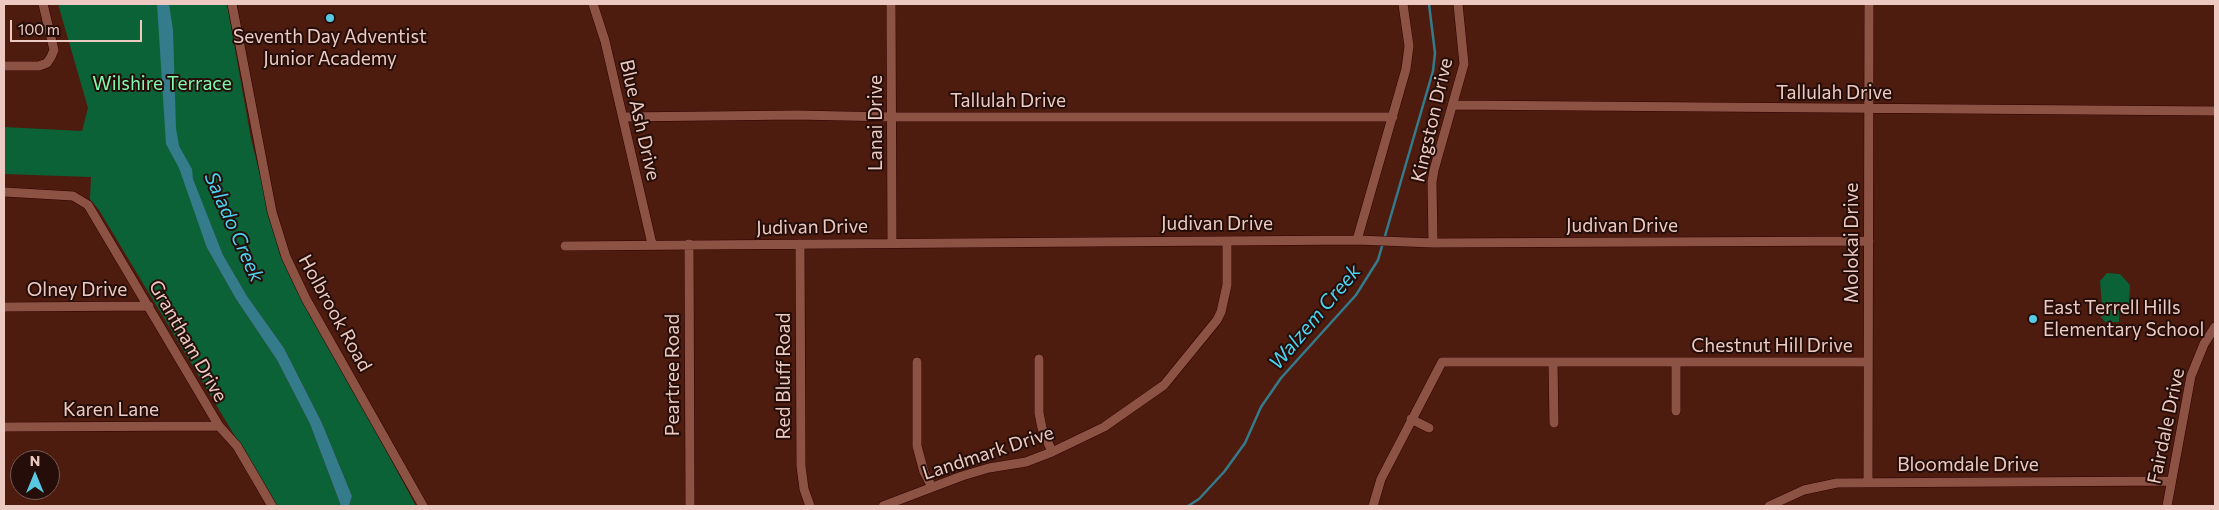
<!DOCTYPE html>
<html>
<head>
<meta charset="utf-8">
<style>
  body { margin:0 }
  #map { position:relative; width:2219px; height:510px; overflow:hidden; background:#4e1b0f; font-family:Commissioner,sans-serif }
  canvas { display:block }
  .frame { position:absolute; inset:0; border:5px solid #eccac1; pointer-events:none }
  .north { position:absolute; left:10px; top:450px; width:50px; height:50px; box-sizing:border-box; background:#250e09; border:1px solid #755953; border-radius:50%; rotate:0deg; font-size:14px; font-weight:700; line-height:20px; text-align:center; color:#eccac1 }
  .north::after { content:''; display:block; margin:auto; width:18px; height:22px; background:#57c9e2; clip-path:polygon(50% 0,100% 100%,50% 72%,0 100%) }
  .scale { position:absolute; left:10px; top:20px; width:132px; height:22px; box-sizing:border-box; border:2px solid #eccac1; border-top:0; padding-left:6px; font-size:15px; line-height:18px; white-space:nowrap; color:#eccac1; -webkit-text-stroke:4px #250e09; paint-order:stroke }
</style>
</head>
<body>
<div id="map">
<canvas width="2219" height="510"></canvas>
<div class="frame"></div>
<div class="north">N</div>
<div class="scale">100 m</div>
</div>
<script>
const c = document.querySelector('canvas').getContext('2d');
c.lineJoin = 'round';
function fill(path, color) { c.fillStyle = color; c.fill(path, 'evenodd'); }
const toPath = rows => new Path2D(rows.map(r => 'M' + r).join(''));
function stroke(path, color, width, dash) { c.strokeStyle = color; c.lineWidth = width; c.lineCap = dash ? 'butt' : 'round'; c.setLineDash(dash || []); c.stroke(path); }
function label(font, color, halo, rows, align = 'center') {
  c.font = font + ' Commissioner,sans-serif'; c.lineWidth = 4; c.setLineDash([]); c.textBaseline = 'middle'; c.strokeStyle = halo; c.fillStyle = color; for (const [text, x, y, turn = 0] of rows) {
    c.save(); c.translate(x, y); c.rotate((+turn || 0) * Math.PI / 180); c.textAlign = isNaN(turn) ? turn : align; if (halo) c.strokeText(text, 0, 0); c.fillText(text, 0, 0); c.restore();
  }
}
const green = toPath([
  [58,4,227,4,251,139,280,255,416,506,349,506,352,496,322,423,284,348,247,296,223,255,193,180,207,248,236,299,277,360,310,424,341,506,277,506,99,210,90,199,91,177,4,174,4,127,82,131,88,108],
  [2107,273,2120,274,2130,285,2129,306,2102,306,2100,281],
  [2103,310,2119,310,2119,322,2105,322,2101,317]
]);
const water = toPath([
  [157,4,169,4,173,30,176,128,179,146,192,169,193,179,223,255,247,296,284,348,322,423,352,496,349,506,341,506,310,424,277,360,236,299,207,248,179,168,166,144]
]);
const stream = toPath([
  [1188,506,1199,499,1224,472,1245,443,1261,407,1281,378,1356,295,1378,260,1433,71,1435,53,1429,4]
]);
const minor = toPath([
  [232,4,272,212,286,257,306,299,423,506],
  [593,4,605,41,652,244],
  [891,4,892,243],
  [4,66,39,66,47,63,51,57,54,50,43,4],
  [1453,105,2215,111],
  [623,117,797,115,892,117,1393,117],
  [4,192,73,196,88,205,219,426,237,446,272,506],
  [1357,240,1406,69,1409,46,1403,4],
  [1433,243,1432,182,1434,170,1464,64,1458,4],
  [689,244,690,506],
  [800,244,801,466,804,489,810,506],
  [565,246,1357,240,1433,243,1869,241],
  [4,307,149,306],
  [1039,359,1039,413,1042,428,1052,452],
  [917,362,917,446,924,472,932,487],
  [1676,362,1676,411],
  [1553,363,1554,423],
  [1411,419,1429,428],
  [4,427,219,426],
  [1868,482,1869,4],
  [883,506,962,476,989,468,1026,462,1052,452,1104,427,1164,385,1217,320,1221,312,1227,285,1227,241],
  [1373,506,1381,479,1442,362,1868,362],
  [1769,506,1804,490,1837,483,2171,481],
  [2167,506,2191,376,2204,344,2215,327]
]);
const markers = [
  [330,18,5,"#57c9e2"],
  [2033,319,5,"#57c9e2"]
];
const poiNames = [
  ["Seventh Day Adventist",330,37],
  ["Junior Academy",330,59],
  ["East Terrell Hills",2043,308,"left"],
  ["Elementary School",2043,330,"left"]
];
const parkNames = [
  ["Wilshire Terrace",162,84]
];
const streetNames = [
  ["Tallulah Drive",1834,93],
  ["Tallulah Drive",1008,101],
  ["Blue Ash Drive",640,120,77],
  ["Kingston Drive",1432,120,-77],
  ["Lanai Drive",876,123,-90],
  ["Judivan Drive",1217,224],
  ["Judivan Drive",1622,226],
  ["Judivan Drive",812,227,-1],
  ["Molokai Drive",1852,243,-90],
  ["Olney Drive",77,290],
  ["Holbrook Road",335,313,61],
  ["Grantham Drive",188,341,60],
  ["Chestnut Hill Drive",1772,346],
  ["Peartree Road",673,375,-90],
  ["Red Bluff Road",784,376,-90],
  ["Karen Lane",111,410],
  ["Fairdale Drive",2166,426,-78],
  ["Landmark Drive",988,453,-18],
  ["Bloomdale Drive",1968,465]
];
const waterNames = [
  ["Salado Creek",234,227,66],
  ["Walzem Creek",1315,317,-50]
];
fill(green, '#0c6237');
fill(water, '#347b8b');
stroke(stream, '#347b8b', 2.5);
stroke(minor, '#310100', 10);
stroke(minor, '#8c5345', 9);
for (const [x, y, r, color] of markers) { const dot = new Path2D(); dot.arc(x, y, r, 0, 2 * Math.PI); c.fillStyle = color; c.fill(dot); stroke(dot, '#250e09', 2); }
label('19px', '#eccac1', '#250e09', poiNames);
label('19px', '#7ffaaf', '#250e09', parkNames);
label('19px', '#eccac1', '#250e09', streetNames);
label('italic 20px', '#4bd4f2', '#250e09', waterNames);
</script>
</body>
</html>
